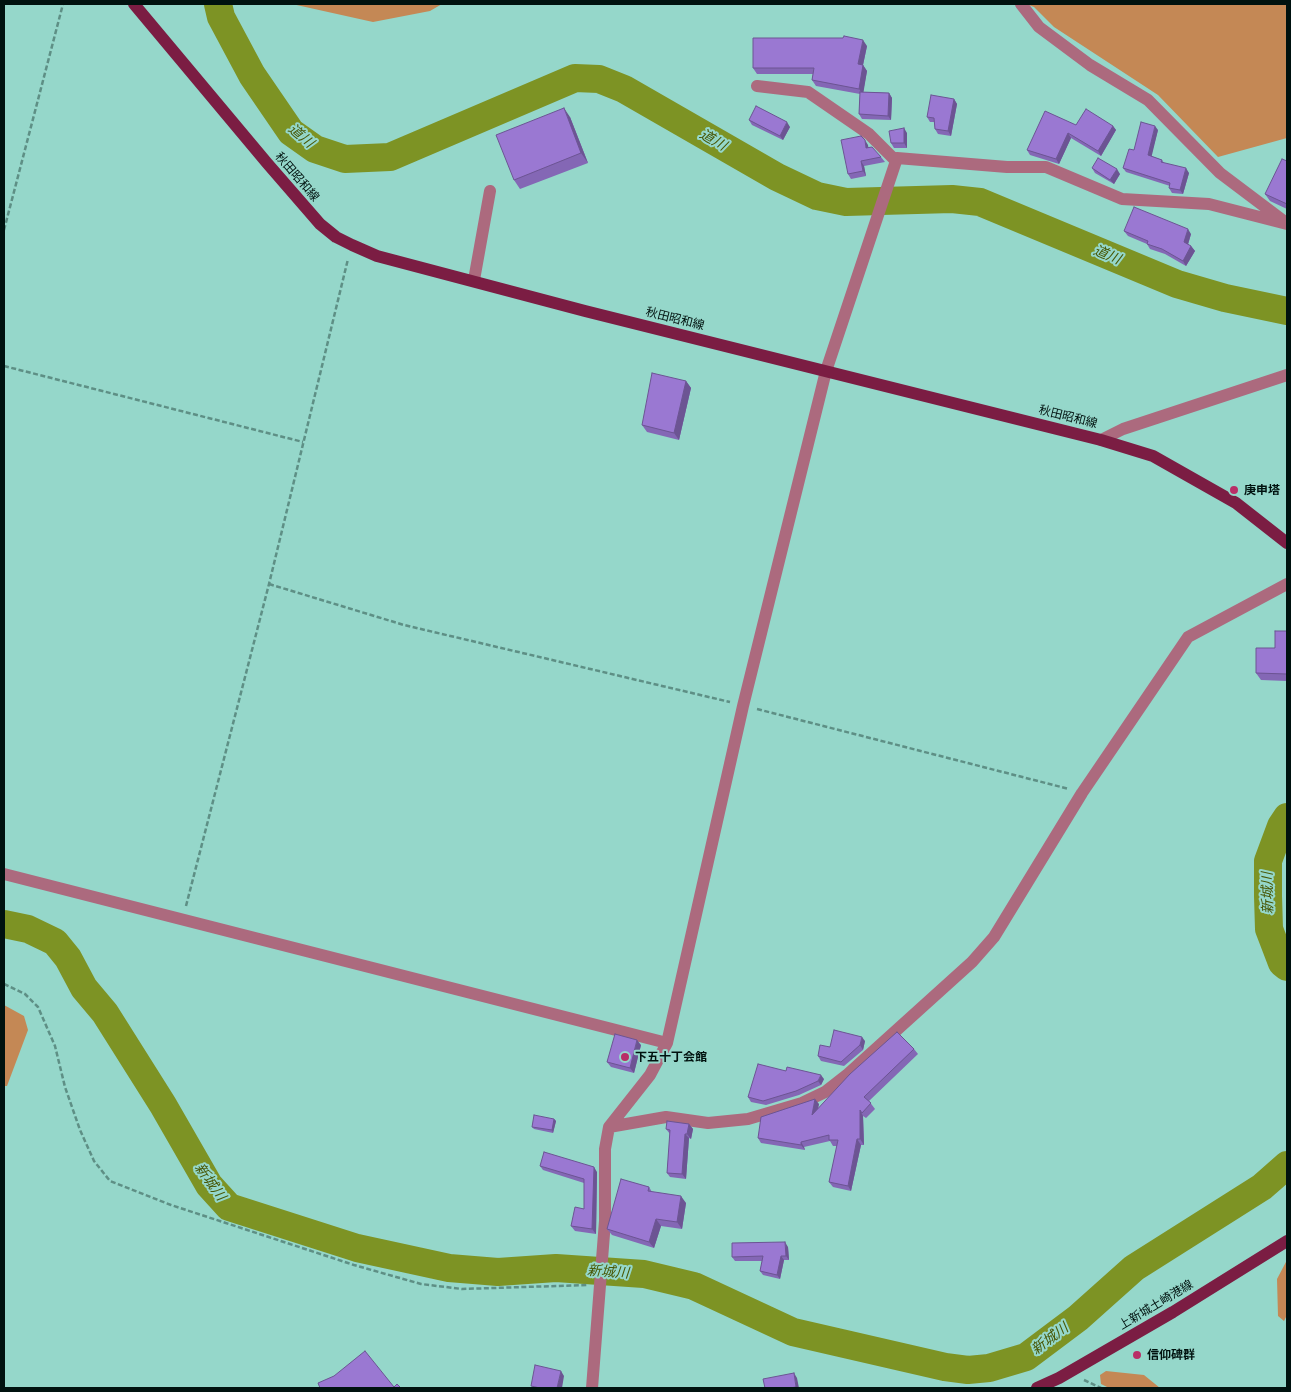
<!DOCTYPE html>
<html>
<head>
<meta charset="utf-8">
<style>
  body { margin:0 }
  #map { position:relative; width:1291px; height:1392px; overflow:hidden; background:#95d7ca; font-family:Raleway,sans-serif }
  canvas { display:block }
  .frame { position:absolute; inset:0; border:5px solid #00120f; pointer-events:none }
</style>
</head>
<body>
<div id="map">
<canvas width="1291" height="1392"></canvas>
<div class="frame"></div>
</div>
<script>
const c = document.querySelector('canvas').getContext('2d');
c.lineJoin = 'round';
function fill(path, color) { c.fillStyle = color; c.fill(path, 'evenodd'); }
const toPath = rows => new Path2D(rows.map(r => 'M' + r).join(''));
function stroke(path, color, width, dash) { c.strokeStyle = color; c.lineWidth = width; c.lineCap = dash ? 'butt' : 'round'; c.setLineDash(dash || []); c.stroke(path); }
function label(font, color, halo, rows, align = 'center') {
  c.font = font + ' Raleway,"Noto Sans JP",sans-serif'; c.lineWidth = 4; c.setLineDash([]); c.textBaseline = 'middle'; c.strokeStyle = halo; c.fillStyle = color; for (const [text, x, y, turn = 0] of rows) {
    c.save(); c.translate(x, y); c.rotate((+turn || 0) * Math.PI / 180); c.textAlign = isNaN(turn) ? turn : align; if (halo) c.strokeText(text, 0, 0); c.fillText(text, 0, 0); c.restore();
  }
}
const green = toPath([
  [292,4,442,4,430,11,373,22],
  [1026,4,1287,4,1287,138,1218,157,1158,95,1054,27,1034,7],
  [4,1005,24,1016,28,1030,7,1086,4,1086],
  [1287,1260,1287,1315,1284,1321,1278,1316,1277,1279],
  [1106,1371,1144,1375,1160,1388,1109,1388,1101,1384,1100,1375]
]);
const river = toPath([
  [218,4,221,17,252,75,291,132,315,149,345,159,390,157,575,78,599,79,624,89,777,177,817,196,846,202,952,199,980,202,1177,284,1225,298,1287,311],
  [1287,817,1281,826,1268,861,1268,896,1269,929,1282,963,1287,967],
  [4,924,28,929,55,942,68,958,84,988,105,1013,163,1105,209,1185,229,1207,357,1248,449,1268,498,1272,556,1268,644,1274,694,1286,793,1332,945,1367,968,1370,989,1368,1026,1357,1078,1318,1134,1268,1262,1187,1287,1165]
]);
const path = toPath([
  [4,230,63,4],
  [4,366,303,442],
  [269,584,404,625,730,702],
  [757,709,1069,789],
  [186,906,269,584,348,259],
  [4,984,25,994,38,1007,55,1046,65,1087,80,1130,94,1161,110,1181,171,1205,354,1265,421,1284,462,1289,587,1285],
  [1084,1380,1101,1388]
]);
const minor = toPath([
  [1021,4,1039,27,1090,65,1148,100,1220,173,1285,222],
  [757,86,808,92,869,134,896,161],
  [474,280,490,191],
  [1101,440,1123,429,1287,375],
  [4,874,667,1043],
  [609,1127,666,1117,708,1123,748,1119,802,1103,825,1092,848,1074,972,962,994,937,1082,793,1188,637,1287,584],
  [592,1388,605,1221,605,1149,609,1127,650,1075,667,1043,743,706,826,371,897,158,1007,167,1046,167,1122,199,1209,204,1287,224]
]);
const major = toPath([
  [134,4,267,163,320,224,336,237,352,245,377,256,585,311,1101,440,1153,456,1236,503,1287,543],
  [1037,1388,1059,1378,1173,1312,1287,1241]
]);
const wall = toPath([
  [867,46,863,65,867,71,863,92,889,93,892,98,891,120,862,119,859,114,860,94,816,86,812,80,813,74,757,74,753,68],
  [954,99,957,104,951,136,938,134,935,129,934,122,930,122,927,117],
  [570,117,588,163,520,189,514,180],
  [749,120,790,127,783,140,752,125],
  [1076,125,1113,126,1116,130,1101,156,1071,138,1059,164,1030,155,1027,150],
  [1158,130,1151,156,1162,160,1164,163,1189,173,1183,194,1172,193,1169,188,1170,186,1126,172,1123,168,1134,150],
  [907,133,907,148,894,148,891,143],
  [868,145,868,147,881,157,885,162,864,166,866,176,851,179,848,174],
  [1287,161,1287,209,1270,201,1265,194],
  [1092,168,1120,174,1114,184,1095,173],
  [1124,231,1191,234,1188,245,1191,246,1195,251,1186,266,1165,254,1150,249,1147,244,1128,236],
  [686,381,691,388,679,440,647,432,642,425],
  [1287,631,1287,681,1261,680,1256,673],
  [865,1041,863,1050,844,1066,821,1061,818,1056,830,1047],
  [641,1045,634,1073,611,1067,607,1062],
  [914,1049,918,1054,869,1101,875,1109,866,1118,863,1116,864,1145,861,1145,851,1191,833,1187,829,1182,837,1146,833,1146,830,1141,804,1147,805,1150,761,1143,758,1138,819,1104,818,1108],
  [824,1079,821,1085,799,1095,766,1105,751,1102,748,1097],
  [554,1119,556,1121,553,1133,534,1129,532,1127],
  [689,1124,693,1129,691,1139,689,1138,686,1179,670,1177,667,1173,670,1134,666,1129],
  [540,1166,597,1172,596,1234,575,1231,571,1226,584,1209,584,1183,543,1170],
  [649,1187,652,1192,686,1203,682,1229,661,1226,654,1248,612,1235,607,1229],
  [788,1247,789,1260,784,1260,780,1279,763,1275,760,1271,762,1261,735,1261,732,1257]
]);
const shadedWall = toPath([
  [863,40,867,46,863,65,867,71,863,95,859,89,858,64],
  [889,93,892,98,891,120,888,116],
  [954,99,957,104,951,136,948,131],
  [564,108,570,117,588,163,581,153],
  [787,122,790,127,783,140,780,136],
  [1113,126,1116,130,1101,156,1098,151],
  [1155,126,1158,130,1151,159,1148,155],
  [904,128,907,133,907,148,904,143],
  [1068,133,1071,138,1059,164,1056,159],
  [865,140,868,145,869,152,866,148],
  [861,161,864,166,866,176,863,171],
  [1186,168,1189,173,1183,194,1180,190],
  [1117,169,1120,174,1114,184,1110,180],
  [1188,229,1191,234,1187,247,1184,242],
  [1191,246,1195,251,1186,266,1183,261],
  [686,381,691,388,679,440,674,433],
  [862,1037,865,1041,863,1050,860,1045],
  [637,1040,641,1045,634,1073,630,1068],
  [821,1075,824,1079,821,1085,818,1081],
  [815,1099,819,1104,815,1120,812,1115],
  [860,1110,863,1116,864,1145,860,1139],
  [554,1119,556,1121,553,1133,552,1130],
  [689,1124,693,1129,691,1139,687,1134],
  [685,1134,689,1138,686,1179,682,1174],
  [857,1139,861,1145,851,1191,848,1186],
  [801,1142,804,1147,805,1150,801,1145],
  [594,1167,597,1172,596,1234,592,1229],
  [681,1196,686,1203,682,1229,677,1222],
  [656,1219,661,1226,654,1248,649,1242],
  [785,1242,788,1247,789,1260,786,1256],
  [781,1256,784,1260,780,1279,777,1275],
  [561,1371,564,1376,562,1388,557,1388],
  [794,1373,797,1378,799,1388,797,1388,796,1387]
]);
const building = toPath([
  [844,36,863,40,858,64,863,65,859,89,812,80,814,68,753,68,753,38,843,38,844,36],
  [860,92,889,93,888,116,859,114,860,92],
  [931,95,954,99,948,131,935,129,934,118,927,117,931,95],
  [756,106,787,122,780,136,749,120,756,106],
  [564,108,581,153,514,180,496,135,564,108],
  [1086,109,1113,126,1098,151,1068,133,1056,159,1027,150,1045,111,1076,125,1086,109],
  [1141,122,1155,126,1148,155,1162,160,1161,162,1186,168,1180,190,1169,188,1170,183,1123,168,1129,149,1134,150,1141,122],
  [904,128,904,143,891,143,889,131,904,128],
  [861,136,865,140,866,148,872,147,881,157,861,161,863,171,848,174,841,140,861,136],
  [1098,158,1117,169,1110,180,1092,168,1098,158],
  [1282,159,1287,161,1287,204,1265,194,1282,159],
  [1134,207,1188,229,1184,242,1191,246,1183,261,1162,249,1147,244,1148,241,1124,231,1134,207],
  [652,373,686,381,674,433,642,425,652,373],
  [1275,631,1287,631,1287,674,1256,673,1256,648,1275,648,1275,631],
  [834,1030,862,1037,860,1045,841,1062,818,1056,820,1045,830,1047,834,1030],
  [897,1032,914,1049,864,1097,871,1103,862,1113,860,1110,860,1139,857,1139,848,1186,829,1182,838,1140,829,1140,829,1135,801,1142,801,1145,758,1138,761,1117,815,1099,812,1115,850,1074,897,1032],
  [615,1034,637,1040,630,1068,607,1062,615,1034],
  [758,1064,786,1071,787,1067,821,1075,818,1081,796,1091,763,1101,748,1097,758,1064],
  [534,1115,554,1119,552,1130,532,1127,534,1115],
  [667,1121,689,1124,687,1134,685,1134,682,1174,667,1173,670,1130,666,1129,667,1121],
  [544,1152,594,1167,592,1229,571,1226,575,1207,584,1209,584,1179,540,1166,544,1152],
  [621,1179,649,1187,648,1191,681,1196,677,1222,656,1219,649,1242,607,1229,621,1179],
  [785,1242,786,1256,781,1256,777,1275,760,1271,763,1256,732,1257,732,1243,785,1242],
  [365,1351,394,1387,397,1384,401,1388,320,1388,318,1383,334,1376,365,1351],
  [535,1365,561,1371,557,1388,540,1388,531,1386,535,1365],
  [794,1373,796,1387,790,1388,765,1388,763,1379,794,1373]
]);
const markers = [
  [1234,490,5,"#b92e67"],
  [625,1057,5,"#b92e67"],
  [1137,1355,5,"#b92e67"]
];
const streetNames = [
  ["秋田昭和線",297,177,49],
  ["秋田昭和線",675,319,14],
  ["秋田昭和線",1068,417,14],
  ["上新城土崎港線",1156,1305,-31]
];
const poiNames = [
  ["庚申塔",1244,490],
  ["下五十丁会館",635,1057],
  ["信仰碑群",1147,1355]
];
const waterNames = [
  ["道川",301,136,40],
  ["道川",713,140,30],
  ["道川",1107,255,23],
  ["新城川",1268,893,-91],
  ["新城川",210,1182,54],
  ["新城川",608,1272,4],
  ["新城川",1050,1339,-37]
];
fill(green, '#c48855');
stroke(river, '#7d9324', 28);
stroke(path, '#5e8f85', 2.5, [5, 2.5]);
stroke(minor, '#ac6a7e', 12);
stroke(major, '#7b1d43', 12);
fill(wall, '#8467b5');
fill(shadedWall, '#6c5493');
fill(building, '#9a78d2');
stroke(building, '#6c5493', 1);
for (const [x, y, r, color] of markers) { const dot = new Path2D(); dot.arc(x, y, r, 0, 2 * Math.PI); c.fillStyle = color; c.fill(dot); stroke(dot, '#95d7ca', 2); }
label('12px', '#00120f', '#95d7ca', streetNames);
label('bold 12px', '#00120f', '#95d7ca', poiNames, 'left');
label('italic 14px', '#485706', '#95d7ca', waterNames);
</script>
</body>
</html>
